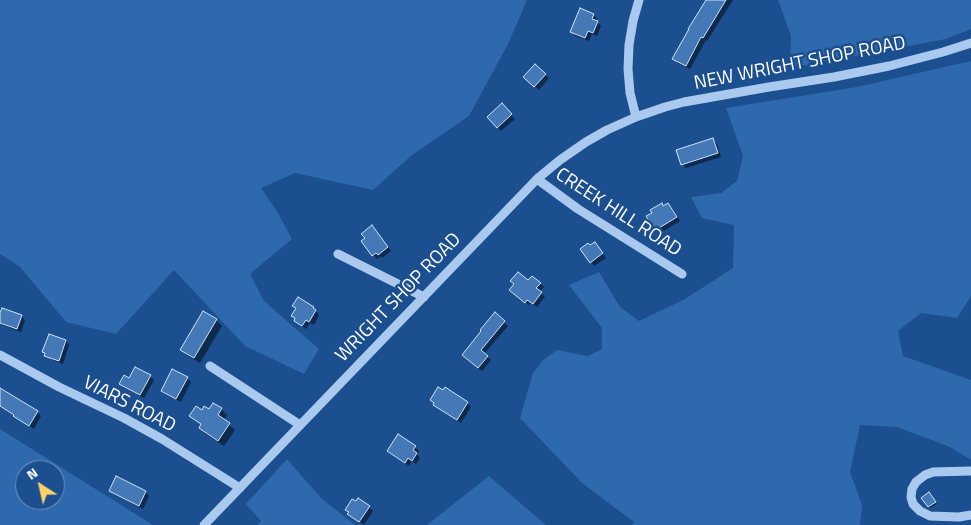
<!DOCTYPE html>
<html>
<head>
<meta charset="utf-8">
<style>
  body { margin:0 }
  #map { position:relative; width:971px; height:525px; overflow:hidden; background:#1b4f8f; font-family:"Titillium Web",sans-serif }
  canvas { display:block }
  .north { position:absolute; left:15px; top:460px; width:50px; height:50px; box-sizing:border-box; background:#1b4f8f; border:1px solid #7695bc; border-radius:50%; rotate:325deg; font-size:14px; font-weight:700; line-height:20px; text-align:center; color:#fff }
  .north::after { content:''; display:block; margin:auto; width:18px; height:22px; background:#ffd166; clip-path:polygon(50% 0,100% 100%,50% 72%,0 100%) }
</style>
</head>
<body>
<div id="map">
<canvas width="971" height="525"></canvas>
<div class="north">N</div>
</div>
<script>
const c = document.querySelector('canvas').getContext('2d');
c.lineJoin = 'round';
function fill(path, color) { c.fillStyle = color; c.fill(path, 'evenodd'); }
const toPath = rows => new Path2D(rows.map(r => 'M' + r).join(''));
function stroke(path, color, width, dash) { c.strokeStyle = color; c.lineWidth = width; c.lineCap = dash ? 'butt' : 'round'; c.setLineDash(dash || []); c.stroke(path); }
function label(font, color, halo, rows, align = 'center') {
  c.font = font + ' "Titillium Web",sans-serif'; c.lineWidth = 5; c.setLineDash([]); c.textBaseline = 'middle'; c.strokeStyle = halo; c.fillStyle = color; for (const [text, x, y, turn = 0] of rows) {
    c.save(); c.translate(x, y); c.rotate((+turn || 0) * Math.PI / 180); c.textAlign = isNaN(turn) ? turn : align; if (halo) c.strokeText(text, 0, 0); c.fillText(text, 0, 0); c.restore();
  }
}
const green = toPath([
  [0,0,527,0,508,44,469,116,412,155,373,190,295,173,261,188,278,213,292,239,250,274,264,301,319,349,304,374,245,346,174,270,116,334,66,322,20,267,0,254],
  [778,0,971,0,971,29,946,39,790,68,791,36],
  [971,61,971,296,957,318,921,313,898,331,903,356,971,380,971,460,950,447,897,427,860,425,850,472,862,505,860,525,632,525,634,522,582,483,520,418,533,373,543,360,557,350,588,356,602,349,602,328,569,285,599,272,620,307,639,321,685,299,733,268,734,225,702,218,691,197,721,193,737,181,743,156,726,108,857,87],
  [0,429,153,525,0,525],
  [25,470,55,470,55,500,25,500],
  [287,459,322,499,355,525,258,525,261,521,246,504],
  [489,476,546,525,427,525]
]);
const shadow = toPath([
  [707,0,733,0,707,41,706,40,690,69,678,63,674,59],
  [580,10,594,15,597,19,597,22,601,26,597,36,592,34,589,41,575,36,572,32],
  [535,66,549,78,539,90,525,77],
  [502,105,515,119,501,131,488,117],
  [713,140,717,144,721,157,686,168,682,164],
  [668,204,672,208,680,221,659,234,655,230,664,207],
  [376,231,391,251,382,258,381,256,377,259,363,241],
  [595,243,606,258,594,266,591,262,590,247],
  [528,282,540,283,544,287,540,292,545,297,537,307,531,303,529,305,515,294],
  [294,306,313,308,319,315,314,325,310,323,306,329,299,324,295,321,297,309],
  [495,314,508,326,484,354,491,360,482,371,467,359],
  [0,316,22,316,25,320,21,332,2,325,0,323],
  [216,320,222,326,200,363,188,356,182,350],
  [66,341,69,345,63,364,50,359,44,352],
  [150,376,154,380,144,398,125,387,121,383,129,379],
  [187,378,191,382,181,402,166,394,162,390],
  [0,388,37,412,41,416,34,429,0,406],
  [445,389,467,403,471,407,461,423,439,408,431,400,443,392],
  [221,409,227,415,224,420,235,430,224,446,206,434,200,428,202,425,191,416,203,412],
  [415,447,419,451,417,454,420,458,416,464,412,461,409,466,388,451],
  [110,490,145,492,149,496,143,509,114,494],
  [929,494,937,504,930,508,923,498],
  [369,507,373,511,364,525,349,514,350,513]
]);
const building = toPath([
  [706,0,726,0,703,38,701,37,686,66,672,59,689,29,688,29,706,0],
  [580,8,594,14,592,19,598,21,593,33,588,31,585,38,570,32,580,8],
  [535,64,546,74,534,87,523,77,535,64],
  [502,103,512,114,497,128,487,117,502,103],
  [713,138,718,153,681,165,676,150,713,138],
  [662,203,663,206,668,203,677,217,654,231,646,216,652,213,650,210,662,203],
  [372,225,388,247,378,255,376,253,372,256,361,241,365,238,361,234,372,225],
  [595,242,603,253,590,263,580,249,588,243,590,245,595,242],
  [518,272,528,280,532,276,541,283,536,288,542,292,533,304,527,300,525,303,509,290,514,284,510,281,518,272],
  [298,297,314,307,313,308,316,310,309,322,306,320,302,326,294,321,295,318,291,316,296,308,292,306,298,297],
  [2,308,22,315,17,329,0,323,0,313,2,308],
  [203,311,217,319,194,358,180,350,203,311],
  [495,312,505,321,481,350,488,356,478,368,462,355,481,331,480,330,495,312],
  [49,334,66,340,59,361,44,356,45,353,42,352,49,334],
  [135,367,151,375,140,395,119,384,124,375,129,378,135,367],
  [172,369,188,377,176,399,161,391,172,369],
  [438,387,443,390,445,387,468,402,457,420,433,405,434,403,430,400,438,387],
  [0,388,38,411,29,426,13,416,14,415,0,406,0,388],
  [213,403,222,408,218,415,230,423,218,441,199,428,201,424,189,416,196,406,202,410,204,406,209,409,213,403],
  [398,434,416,446,413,450,417,453,412,461,408,458,405,463,387,451,398,434],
  [116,476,146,491,139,506,109,491,116,476],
  [929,492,936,502,928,507,921,498,929,492],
  [358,498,370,506,359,522,347,514,349,512,345,510,352,499,356,501,358,498]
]);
const minor = toPath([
  [636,117,630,93,628,69,629,45,633,21,639,0],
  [537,179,578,209,682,274],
  [338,254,424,297],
  [0,355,59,387,124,418,162,439,240,488],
  [210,366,300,425],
  [971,471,933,472,925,475,916,482,912,489,911,497,913,504,920,511,930,516,959,517,971,515],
  [204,525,537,179,560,160,586,142,607,130,636,117,665,107,684,102,769,87,834,77,889,66,943,52,971,43]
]);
const streetNames = [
  ["NEW WRIGHT SHOP ROAD",800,64,-11],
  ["CREEK HILL ROAD",618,213,33],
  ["WRIGHT SHOP ROAD",399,298,-46],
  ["VIARS ROAD",129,405,27]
];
fill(green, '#2e69ad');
fill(shadow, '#0007');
fill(building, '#4478b7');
stroke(building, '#cfe3fa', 1);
stroke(minor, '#a9c9ee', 9);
label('19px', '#fff', '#1b4f8f', streetNames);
</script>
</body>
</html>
